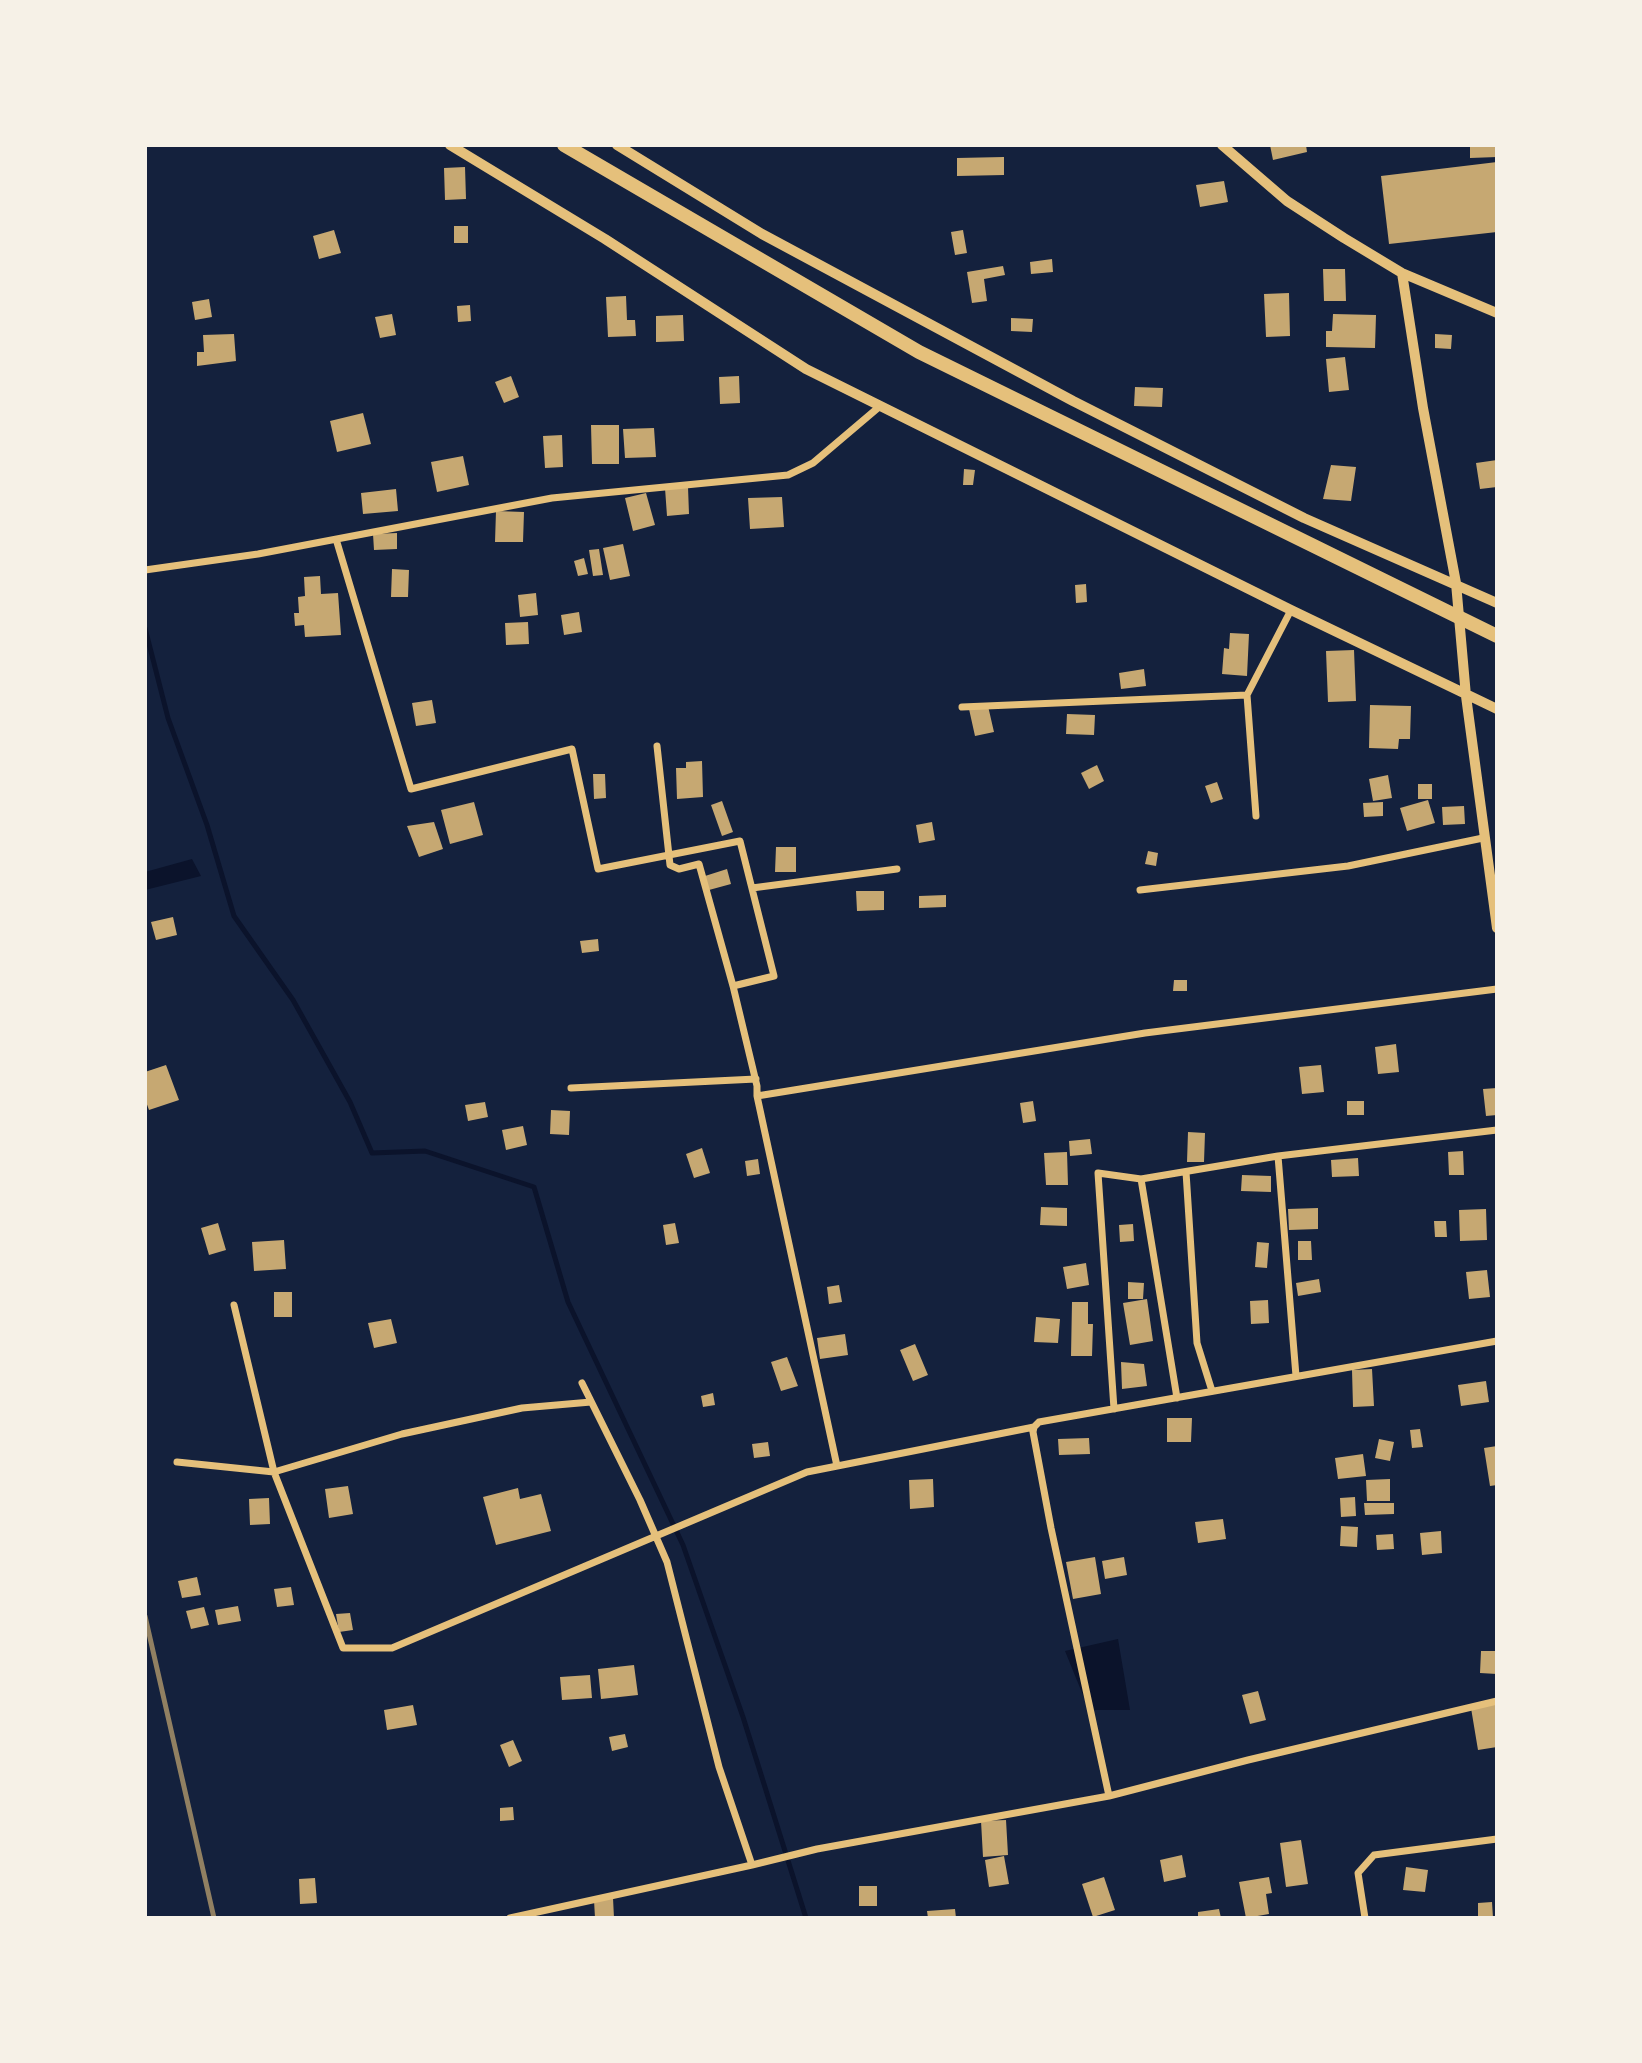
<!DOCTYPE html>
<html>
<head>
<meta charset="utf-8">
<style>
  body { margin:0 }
  #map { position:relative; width:1642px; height:2063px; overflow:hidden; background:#14213d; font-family:"IBM Plex Serif",serif }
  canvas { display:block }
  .frame { position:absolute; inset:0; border:147px solid #f6f1e7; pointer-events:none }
</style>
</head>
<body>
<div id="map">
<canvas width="1642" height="2063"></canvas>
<div class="frame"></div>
</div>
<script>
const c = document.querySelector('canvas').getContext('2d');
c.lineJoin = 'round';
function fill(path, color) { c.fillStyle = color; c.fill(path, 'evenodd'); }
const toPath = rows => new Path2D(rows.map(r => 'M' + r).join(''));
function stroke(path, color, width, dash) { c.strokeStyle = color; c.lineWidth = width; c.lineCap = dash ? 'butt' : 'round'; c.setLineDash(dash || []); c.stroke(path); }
const water = toPath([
  [192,859,201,876,145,890,145,872],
  [1118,1639,1130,1710,1089,1710,1065,1651]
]);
const stream = toPath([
  [145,628,168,718,207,825,234,916,293,1000,350,1102,372,1153,425,1151,534,1187,568,1302,683,1545,743,1717,806,1918]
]);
const building = toPath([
  [1270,145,1306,145,1307,152,1273,160],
  [1470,145,1497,145,1497,157,1470,158],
  [1004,157,1004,175,957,176,957,158],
  [1497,162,1497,232,1389,244,1381,176],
  [465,167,466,199,445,200,444,168],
  [1224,181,1228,202,1200,207,1196,185],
  [454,226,468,226,468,243,454,243],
  [334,230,341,253,319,259,313,236],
  [963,230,967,253,955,255,951,232],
  [1052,259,1053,272,1031,274,1030,262],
  [1003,266,1005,275,984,279,987,301,972,303,967,272],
  [1323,269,1345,269,1346,301,1324,301],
  [1289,293,1290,336,1266,337,1264,294],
  [626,296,627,320,635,320,636,336,608,337,606,297],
  [209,299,212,317,195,320,192,302],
  [470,305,471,321,458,322,457,306],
  [392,314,396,335,380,338,375,317],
  [1333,314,1376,315,1375,348,1326,347,1326,331,1332,331],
  [683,315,684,341,656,342,656,316],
  [1011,318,1033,319,1032,332,1011,331],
  [234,334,236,361,197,366,197,352,204,352,203,335],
  [1435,334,1452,335,1451,349,1435,348],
  [1345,357,1349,390,1329,392,1326,359],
  [511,376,519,397,504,403,495,382],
  [739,376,740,403,720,404,719,377],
  [1135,387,1163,388,1162,407,1134,406],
  [363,413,371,444,337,452,330,421],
  [591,425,619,425,619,464,592,464],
  [654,428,656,457,625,458,623,429],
  [562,435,563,467,545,468,543,436],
  [463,456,469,485,437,492,431,462],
  [1497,460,1497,487,1480,489,1476,463],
  [1331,465,1356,467,1351,501,1323,499],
  [964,469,975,470,973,485,963,485],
  [688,487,689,514,667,516,665,488],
  [396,489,398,511,363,514,361,493],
  [646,493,655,525,633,531,625,498],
  [782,497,784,527,750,529,748,498],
  [496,511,524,512,523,542,495,542],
  [397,533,397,549,374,550,373,534],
  [623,544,630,576,610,580,603,548],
  [599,549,603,575,593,576,589,550],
  [584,558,588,574,578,576,574,561],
  [392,569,409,570,408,597,391,597],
  [320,576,321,594,338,593,341,635,305,637,304,625,295,626,294,613,299,613,298,597,305,596,304,577],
  [1086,584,1087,602,1076,603,1075,585],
  [536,593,538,615,520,617,518,595],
  [579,612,582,632,564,635,561,615],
  [528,622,529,644,506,645,505,623],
  [1230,633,1249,634,1247,676,1222,674,1224,648,1229,649],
  [1354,650,1356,701,1328,702,1326,651],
  [1144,669,1146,686,1121,689,1119,673],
  [432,700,436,723,416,726,412,703],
  [1370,705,1411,706,1410,739,1399,739,1398,749,1369,748],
  [988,706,994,732,975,736,969,709],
  [1067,714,1095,715,1094,735,1066,734],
  [702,761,703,797,677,799,676,768,686,768,686,762],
  [1097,765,1104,781,1089,789,1081,773],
  [593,774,605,774,606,798,594,799],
  [1388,775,1392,798,1373,801,1369,779],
  [1217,782,1223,799,1211,803,1205,786],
  [1418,784,1432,784,1432,799,1418,799],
  [1428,800,1435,823,1407,831,1400,808],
  [722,801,733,832,722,836,711,805],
  [474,802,483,835,450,844,441,810],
  [1383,802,1383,816,1364,817,1363,803],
  [1464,806,1465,824,1443,825,1442,807],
  [434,822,443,849,419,857,407,826],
  [932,822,935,840,919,843,916,825],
  [776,847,796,847,796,872,775,872],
  [1148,851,1158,853,1156,866,1145,864],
  [727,869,731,884,709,890,705,876],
  [856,891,884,891,884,910,857,911],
  [946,895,946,907,919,908,919,896],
  [173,917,177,935,156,940,151,922],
  [598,939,599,951,582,953,580,941],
  [1174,980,1187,980,1187,991,1173,991],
  [1396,1044,1399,1072,1378,1074,1375,1047],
  [166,1065,179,1100,149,1110,145,1099,145,1072],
  [1321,1065,1324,1092,1302,1094,1299,1067],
  [1497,1088,1497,1115,1486,1116,1483,1089],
  [1033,1101,1036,1121,1023,1123,1020,1103],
  [1347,1101,1364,1101,1364,1115,1347,1115],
  [485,1102,488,1117,468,1121,465,1105],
  [551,1110,570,1111,569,1135,550,1134],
  [523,1126,527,1145,506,1150,502,1130],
  [1188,1132,1205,1133,1204,1162,1187,1162],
  [1090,1139,1092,1154,1070,1156,1069,1141],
  [702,1148,710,1173,694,1178,686,1154],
  [1463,1151,1464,1175,1449,1175,1448,1152],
  [1067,1152,1068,1185,1046,1185,1044,1153],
  [1358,1158,1359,1176,1332,1177,1331,1160],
  [758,1159,760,1174,747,1176,745,1161],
  [1242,1175,1271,1176,1271,1192,1241,1191],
  [1041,1207,1067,1208,1067,1226,1040,1225],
  [1318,1208,1318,1229,1289,1230,1288,1209],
  [1486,1209,1487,1240,1460,1241,1459,1210],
  [1434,1221,1446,1221,1447,1237,1435,1237],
  [218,1223,226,1250,209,1255,201,1228],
  [675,1223,679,1243,666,1245,663,1225],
  [1133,1224,1134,1241,1120,1242,1119,1225],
  [284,1240,286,1269,254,1271,252,1242],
  [1298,1241,1311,1241,1312,1260,1298,1260],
  [1257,1242,1269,1243,1267,1268,1255,1267],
  [1086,1263,1089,1285,1067,1289,1063,1267],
  [1487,1270,1490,1297,1469,1299,1466,1272],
  [1319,1279,1321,1292,1298,1296,1296,1283],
  [1128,1282,1144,1283,1143,1299,1128,1299],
  [839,1285,842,1302,829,1304,827,1287],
  [274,1292,292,1292,292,1317,274,1317],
  [1147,1299,1153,1341,1130,1345,1123,1303],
  [1268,1300,1269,1323,1251,1324,1250,1301],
  [1072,1302,1088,1302,1088,1324,1093,1324,1092,1356,1071,1356],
  [1036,1317,1060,1319,1058,1343,1034,1342],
  [391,1319,397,1343,374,1348,368,1323],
  [845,1334,848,1355,820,1359,817,1338],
  [915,1344,928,1375,913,1381,900,1350],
  [787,1357,798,1386,781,1391,771,1362],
  [1121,1362,1144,1364,1147,1386,1122,1389],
  [1372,1369,1374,1406,1353,1407,1352,1370],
  [1486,1381,1489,1402,1461,1406,1458,1385],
  [713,1393,715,1405,703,1407,701,1396],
  [1167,1418,1192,1418,1191,1442,1167,1442],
  [1420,1429,1423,1447,1412,1448,1410,1430],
  [1089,1438,1090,1454,1059,1455,1058,1439],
  [1379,1439,1394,1442,1390,1461,1375,1458],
  [768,1442,770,1456,754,1458,752,1444],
  [1497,1446,1497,1485,1490,1486,1484,1448],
  [1363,1454,1366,1476,1338,1479,1335,1458],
  [933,1479,934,1507,910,1509,909,1480],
  [1390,1479,1390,1501,1367,1501,1366,1480],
  [348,1486,353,1514,329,1518,325,1489],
  [518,1488,520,1499,541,1494,551,1531,496,1545,483,1497],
  [1355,1497,1356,1516,1341,1517,1340,1498],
  [269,1498,270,1524,250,1525,249,1499],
  [1364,1503,1394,1503,1394,1514,1365,1515],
  [1223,1519,1226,1539,1198,1543,1195,1522],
  [1341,1526,1358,1527,1357,1547,1340,1546],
  [1441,1531,1442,1553,1422,1555,1420,1533],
  [1393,1534,1394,1549,1377,1550,1376,1535],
  [1095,1557,1101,1594,1073,1599,1066,1562],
  [1124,1557,1127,1575,1105,1579,1102,1561],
  [197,1577,201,1595,182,1598,178,1581],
  [291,1587,294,1605,277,1607,274,1589],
  [238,1606,241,1621,218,1625,215,1610],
  [204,1607,209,1625,191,1629,186,1611],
  [350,1613,353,1630,339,1632,336,1614],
  [1481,1651,1497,1651,1497,1674,1480,1673],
  [634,1665,638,1695,601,1699,598,1669],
  [590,1675,592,1698,562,1700,560,1677],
  [1258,1691,1266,1720,1250,1724,1242,1695],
  [1497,1704,1497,1747,1478,1750,1471,1708],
  [413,1705,417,1725,387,1730,384,1710],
  [625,1734,628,1747,612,1751,609,1737],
  [513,1740,522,1761,509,1767,500,1745],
  [513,1807,514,1820,500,1821,500,1808],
  [1006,1820,1008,1855,983,1857,981,1821],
  [1301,1840,1308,1884,1286,1887,1280,1843],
  [1182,1855,1186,1877,1164,1882,1160,1860],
  [1004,1856,1009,1884,989,1887,985,1860],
  [1406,1867,1428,1870,1425,1892,1403,1890],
  [1104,1877,1115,1910,1093,1917,1082,1884],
  [1269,1877,1272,1893,1266,1894,1269,1914,1246,1918,1239,1882],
  [315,1878,317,1903,300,1904,299,1879],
  [859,1886,877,1886,877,1906,859,1906],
  [613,1898,614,1918,595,1918,594,1900],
  [1492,1902,1493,1918,1478,1918,1478,1903],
  [955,1909,956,1918,928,1918,927,1911],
  [1219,1909,1221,1918,1198,1918,1198,1912]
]);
const minor = toPath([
  [336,539,411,789,572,749,598,869,740,841,774,976,733,986],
  [145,570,258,554,552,498,788,475,813,463,879,407],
  [1247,695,1291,610],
  [962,707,1247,695,1256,816],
  [657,746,670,865,679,869,699,864,733,986,757,1086,757,1096,1145,1033,1497,989],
  [752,888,897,869],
  [1140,890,1348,866,1483,838],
  [571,1088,756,1079],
  [757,1096,837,1466],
  [1278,1156,1497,1130],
  [1186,1172,1197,1343,1212,1391],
  [1141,1179,1177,1398],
  [234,1305,274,1472,343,1648,392,1648,807,1472,1034,1427],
  [582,1383,640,1500,667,1562,719,1767,752,1865],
  [1114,1409,1098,1173,1141,1179,1278,1156,1296,1376],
  [177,1462,274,1472,402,1434,522,1408,591,1402],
  [1109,1796,1051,1528,1033,1432,1034,1427,1039,1422,1497,1341],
  [510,1918,752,1865,817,1849,1109,1796,1248,1760,1497,1701],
  [1365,1918,1358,1873,1374,1855,1497,1839]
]);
const tertiary = toPath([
  [450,145,605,239,806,369,1291,610,1497,709],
  [617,145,762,234,1073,401,1304,518,1497,603],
  [1222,145,1287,201,1344,238,1402,273,1497,313],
  [1402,273,1423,408,1456,583,1466,696,1497,928]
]);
const trunk = toPath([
  [564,145,919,352,1497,636]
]);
const rail = toPath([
  [145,1616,214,1918]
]);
fill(water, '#0b132b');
stroke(stream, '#0b132b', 5);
fill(building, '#c6a872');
stroke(minor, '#e5c07b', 7);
stroke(tertiary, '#e5c07b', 10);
stroke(trunk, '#e5c07b', 14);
stroke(rail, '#918062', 5);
</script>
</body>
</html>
